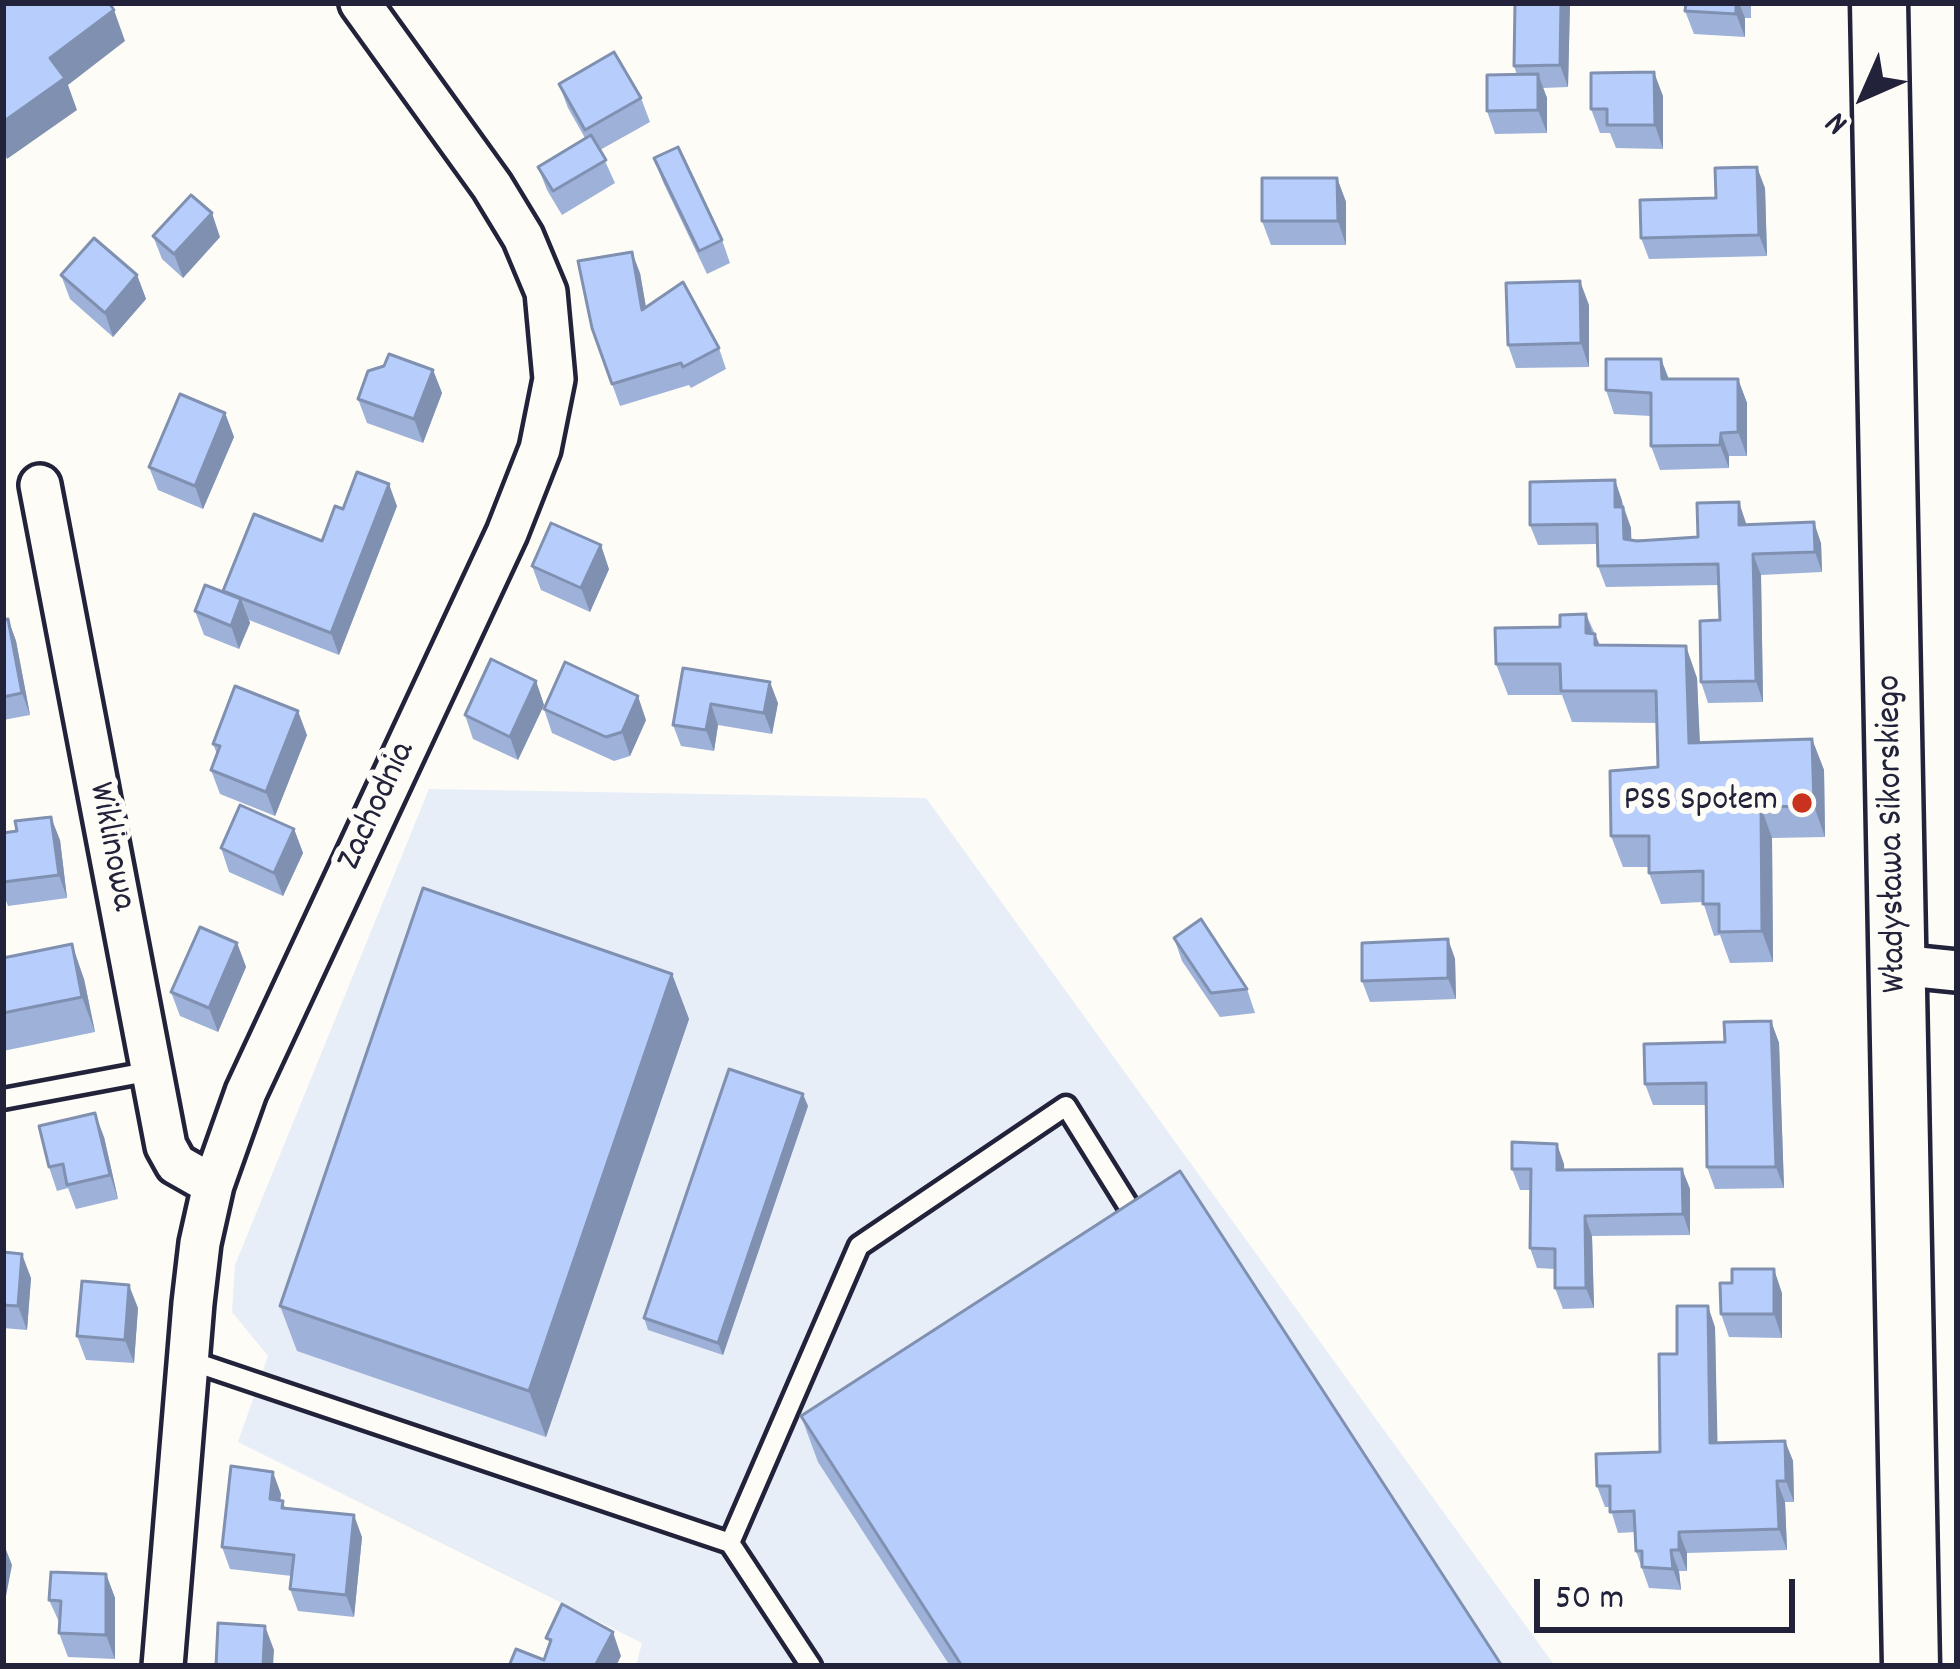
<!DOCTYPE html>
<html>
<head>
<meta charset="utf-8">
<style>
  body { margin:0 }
  #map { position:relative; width:1960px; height:1669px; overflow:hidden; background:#fdfcf7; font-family:Dekko,sans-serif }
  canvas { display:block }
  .frame { position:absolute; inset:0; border:6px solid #22223b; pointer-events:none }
  .north { position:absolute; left:1804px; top:36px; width:120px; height:120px; -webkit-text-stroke:9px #fdfcf7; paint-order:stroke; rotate:225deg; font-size:33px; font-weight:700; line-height:48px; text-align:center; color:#22223b }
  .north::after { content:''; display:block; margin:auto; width:42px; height:54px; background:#22223b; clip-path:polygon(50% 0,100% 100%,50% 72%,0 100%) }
  .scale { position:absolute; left:1534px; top:1579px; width:261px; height:54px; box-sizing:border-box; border:6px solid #22223b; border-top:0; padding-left:15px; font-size:36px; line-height:42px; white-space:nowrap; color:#22223b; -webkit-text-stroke:9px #fdfcf7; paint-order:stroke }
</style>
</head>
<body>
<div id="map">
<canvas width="1960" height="1669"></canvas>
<div class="frame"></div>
<div class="north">N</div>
<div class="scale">50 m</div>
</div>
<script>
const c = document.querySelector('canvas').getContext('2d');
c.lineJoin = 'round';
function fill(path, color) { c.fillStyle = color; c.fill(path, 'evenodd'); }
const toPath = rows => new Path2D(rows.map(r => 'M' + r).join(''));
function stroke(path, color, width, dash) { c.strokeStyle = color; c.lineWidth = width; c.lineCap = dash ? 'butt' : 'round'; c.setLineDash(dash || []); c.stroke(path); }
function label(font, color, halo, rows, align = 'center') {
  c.font = font + ' Dekko,sans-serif'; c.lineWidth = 12; c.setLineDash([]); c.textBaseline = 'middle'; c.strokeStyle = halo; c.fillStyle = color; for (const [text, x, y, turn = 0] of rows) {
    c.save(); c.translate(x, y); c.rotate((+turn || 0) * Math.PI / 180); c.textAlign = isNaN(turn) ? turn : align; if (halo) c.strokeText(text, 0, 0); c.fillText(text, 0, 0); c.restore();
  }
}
const built = toPath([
  [429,789,926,798,1555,1666,636,1666,642,1643,238,1442,268,1356,232,1312,235,1265]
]);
const service = toPath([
  [3,1099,152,1071],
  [188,1360,730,1543,811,1666],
  [730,1543,859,1246,1066,1106,1132,1212]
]);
const minor = toPath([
  [40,485,166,1146,176,1164,213,1185],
  [1898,965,1957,971],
  [163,1666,193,1303,200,1243,213,1185,246,1092,507,533,540,449,554,379,546,292,523,237,492,186,360,3]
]);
const secondary = toPath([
  [1879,3,1911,1666]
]);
const wall = toPath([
  [1462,3,1570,3,1568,87,1543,88,1547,98,1547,133,1495,134,1487,111,1517,75,1514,66,1515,4,1463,5],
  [1686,3,1751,3,1751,18,1745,18,1745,37,1694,34,1685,11],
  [559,84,641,98,650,122,600,150,615,183,562,215,547,190,538,167,585,138,568,108],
  [1663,96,1663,149,1616,148,1610,133,1600,133,1591,109],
  [654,158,722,240,730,263,707,274,663,182],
  [1337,178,1346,202,1346,245,1271,245,1262,221],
  [1765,188,1767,256,1649,259,1641,238,1716,198],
  [153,236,220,237,183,278,162,259],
  [640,273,646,307,719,348,726,369,691,388,689,385,620,406,592,328],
  [61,275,137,275,146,299,113,337,70,299],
  [1589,305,1589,367,1516,368,1508,345],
  [1661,359,1669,379,1738,379,1747,403,1747,456,1729,456,1729,468,1660,470,1651,446,1651,416,1614,414,1606,390],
  [433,370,442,393,423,443,367,423,358,399],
  [225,413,234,437,203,509,158,490,149,467],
  [1615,480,1631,528,1631,540,1698,537,1746,525,1821,543,1822,572,1761,575,1763,702,1708,703,1701,682,1720,620,1719,585,1606,587,1598,566,1598,544,1538,545,1530,525],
  [397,506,339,655,249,620,250,623,239,649,204,635,195,611,223,592,322,541,343,509],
  [532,566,609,569,590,612,541,590],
  [1586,614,1600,645,1697,678,1700,743,1812,739,1824,770,1825,837,1772,838,1773,962,1730,963,1720,935,1714,936,1703,902,1661,904,1649,873,1649,867,1623,867,1611,836,1658,767,1657,723,1572,722,1562,695,1508,695,1496,664],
  [8,619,16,641,30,715,3,720,3,620],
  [683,668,778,703,772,734,718,725,714,751,681,746,673,725],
  [536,681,544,705,518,760,473,739,465,715],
  [544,709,646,720,630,756,614,761,552,733],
  [307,735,275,816,220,794,211,770,217,754,213,744],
  [294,829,303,853,283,896,229,872,221,848],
  [3,833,60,840,67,898,8,906,3,893],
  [1174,938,1247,989,1255,1013,1220,1017,1182,961],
  [1448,939,1455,959,1456,999,1370,1002,1362,981],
  [237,943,246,967,218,1032,180,1016,171,992],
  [3,958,84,979,95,1032,3,1051],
  [672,974,689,1019,546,1437,297,1351,280,1306],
  [1771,1021,1779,1043,1784,1188,1715,1189,1707,1167,1707,1105,1653,1105,1645,1084,1725,1042],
  [808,1106,723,1355,648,1330,644,1318],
  [104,1137,118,1199,76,1209,68,1188,57,1191,49,1167],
  [1557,1144,1564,1170,1682,1169,1690,1189,1690,1235,1592,1236,1594,1308,1563,1309,1555,1288,1555,1269,1537,1268,1530,1248,1530,1190,1520,1190,1512,1169],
  [3,1252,31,1278,27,1330,3,1328],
  [1732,1283,1782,1293,1782,1338,1729,1337,1721,1314],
  [138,1308,134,1363,86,1360,77,1336],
  [1715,1327,1717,1443,1785,1441,1793,1461,1794,1502,1785,1502,1787,1550,1687,1553,1687,1571,1679,1571,1681,1590,1649,1588,1636,1551,1635,1532,1618,1533,1610,1507,1605,1507,1597,1486,1660,1452,1677,1354],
  [801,1416,1502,1666,950,1666,818,1462],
  [281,1494,280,1500,286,1508,362,1537,354,1617,298,1611,290,1589,292,1576,230,1569,222,1547],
  [106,1574,115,1598,115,1659,68,1657,59,1633,60,1624,49,1600]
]);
const shadedWall = toPath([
  [1561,3,1570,3,1568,87,1560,65],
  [1736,3,1739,3,1745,18,1745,37,1736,14],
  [114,10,125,41,68,85,77,110,7,159,3,148,3,122,50,58],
  [1654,72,1663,96,1663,149,1655,125],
  [1538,74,1547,98,1547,133,1538,110],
  [1757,167,1765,188,1767,256,1759,235],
  [1337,178,1346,202,1346,245,1338,221],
  [212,213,220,237,183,278,174,254],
  [632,252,640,273,650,331,642,310],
  [137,275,146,299,113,337,105,313],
  [1580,281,1589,305,1589,367,1581,343],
  [1661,359,1670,383,1662,379],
  [433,370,442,393,423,443,414,419],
  [1738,379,1747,403,1747,456,1738,432],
  [225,413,234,437,203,509,195,486],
  [1721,433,1729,456,1729,468,1720,445],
  [1615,480,1622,501,1622,528,1615,507],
  [389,484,397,506,339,655,331,633],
  [1739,502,1746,523,1747,546,1739,525],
  [1623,507,1631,528,1632,559,1624,539],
  [1814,522,1821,543,1822,572,1815,552],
  [601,545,609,569,590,612,581,588],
  [1753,554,1761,575,1763,702,1756,681],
  [241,599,250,623,239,649,231,626],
  [1586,614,1595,641,1595,634,1607,665,1586,633],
  [8,619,16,641,30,715,22,693],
  [1686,646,1697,678,1701,774,1689,743],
  [536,681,544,705,518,760,510,737],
  [770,682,778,703,772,734,764,713],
  [638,696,646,720,630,756,622,732],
  [711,704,718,725,714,751,706,730],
  [298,711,307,735,275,816,266,792],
  [1812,739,1824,770,1825,837,1814,806],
  [1761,807,1772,838,1773,962,1762,931],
  [51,817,60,840,67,898,59,875],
  [294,829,303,853,283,896,274,873],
  [1448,939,1455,959,1456,999,1448,978],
  [237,943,246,967,218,1032,209,1008],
  [72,944,84,979,95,1032,82,997],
  [672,974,689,1019,546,1437,529,1391],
  [1771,1021,1779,1043,1784,1188,1776,1167],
  [803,1094,808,1106,723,1355,718,1343],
  [95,1113,104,1137,118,1199,110,1175],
  [1557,1144,1564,1164,1565,1190,1557,1170],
  [1682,1169,1690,1189,1690,1235,1683,1214],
  [1585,1216,1592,1236,1594,1308,1586,1288],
  [22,1254,31,1278,27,1330,18,1306],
  [1774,1269,1782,1293,1782,1338,1774,1314],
  [129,1285,138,1308,134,1363,125,1340],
  [1708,1306,1715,1327,1718,1464,1710,1443],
  [1785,1441,1793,1461,1794,1502,1786,1481],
  [273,1472,281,1494,278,1521,270,1499],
  [1777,1481,1785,1502,1787,1550,1779,1529],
  [354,1515,362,1537,354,1617,346,1595],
  [1679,1532,1687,1553,1687,1571,1679,1550],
  [3,1542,12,1565,3,1612],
  [1671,1550,1679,1571,1681,1590,1673,1569],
  [106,1574,115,1598,115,1659,106,1635],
  [265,1626,274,1650,273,1666,263,1666],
  [613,1632,621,1656,616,1666,595,1666]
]);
const building = toPath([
  [3,3,109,3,114,10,50,58,65,78,3,122,3,3],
  [1515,3,1561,3,1560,65,1514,66,1515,3],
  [1686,3,1736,3,1736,14,1685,11,1686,3],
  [614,52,641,98,585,130,559,84,614,52],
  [1654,72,1655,125,1607,125,1607,109,1591,109,1591,73,1654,72],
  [1538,74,1538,110,1487,111,1487,75,1538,74],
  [591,135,606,160,553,191,538,167,591,135],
  [678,147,722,240,699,251,654,158,678,147],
  [1757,167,1759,235,1641,238,1640,200,1716,198,1715,168,1757,167],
  [1262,178,1337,178,1338,221,1262,221,1262,178],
  [191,195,212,213,174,254,153,236,191,195],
  [94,238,137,275,105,313,61,275,94,238],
  [632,252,642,310,683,282,719,348,683,367,681,363,612,384,592,328,578,261,632,252],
  [1580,281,1581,343,1508,345,1506,283,1580,281],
  [389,354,433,370,414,419,358,399,368,371,384,366,389,354],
  [1606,359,1661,359,1662,379,1738,379,1738,432,1721,433,1720,445,1651,446,1651,393,1606,390,1606,359],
  [180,394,225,413,195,486,149,467,180,394],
  [357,472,389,484,331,633,223,591,254,514,322,541,335,506,343,509,357,472],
  [1615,480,1615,507,1623,507,1624,539,1637,541,1698,537,1697,503,1739,502,1739,525,1814,522,1815,552,1753,554,1756,681,1701,682,1700,621,1720,620,1718,564,1598,566,1597,524,1530,525,1530,482,1615,480],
  [551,523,601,545,581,588,532,566,551,523],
  [205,585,241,599,231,626,195,611,205,585],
  [1586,614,1586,633,1595,634,1595,645,1686,646,1689,743,1812,739,1814,806,1761,807,1762,931,1719,932,1719,904,1703,904,1703,871,1649,873,1649,836,1611,836,1610,771,1658,767,1656,691,1561,691,1560,664,1496,664,1495,628,1560,627,1560,615,1586,614],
  [8,619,22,693,3,697,3,620,8,619],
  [491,659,536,681,510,737,465,715,491,659],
  [565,662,638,696,622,732,606,737,544,709,565,662],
  [683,668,770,682,764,713,711,704,706,730,673,725,683,668],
  [235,686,298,711,266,792,211,770,220,746,213,744,235,686],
  [240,805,294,829,274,873,221,848,240,805],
  [51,817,59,875,3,882,3,833,17,831,15,821,51,817],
  [423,888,672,974,529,1391,280,1306,423,888],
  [1201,919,1247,989,1211,993,1174,938,1201,919],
  [200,927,237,943,209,1008,171,992,200,927],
  [1448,939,1448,978,1362,981,1362,943,1448,939],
  [72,944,82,997,3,1013,3,958,72,944],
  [1771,1021,1776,1167,1707,1167,1706,1083,1645,1084,1644,1044,1725,1042,1724,1022,1771,1021],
  [729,1069,803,1094,718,1343,644,1318,729,1069],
  [95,1113,110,1175,67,1185,63,1164,49,1167,39,1126,95,1113],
  [1512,1142,1557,1144,1557,1170,1682,1169,1683,1214,1585,1216,1586,1288,1555,1288,1555,1249,1530,1248,1531,1169,1512,1169,1512,1142],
  [1180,1171,1502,1666,962,1666,801,1416,1180,1171],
  [3,1252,22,1254,18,1306,3,1305,3,1252],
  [1732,1269,1774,1269,1774,1314,1721,1314,1720,1283,1732,1283,1732,1269],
  [82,1281,129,1285,125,1340,77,1336,82,1281],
  [1677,1306,1708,1306,1710,1443,1785,1441,1786,1481,1777,1481,1779,1529,1679,1532,1679,1550,1671,1550,1673,1569,1642,1567,1642,1551,1636,1551,1634,1511,1610,1512,1610,1486,1597,1486,1596,1454,1660,1452,1659,1354,1677,1354,1677,1306],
  [231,1466,273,1472,270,1499,283,1501,282,1508,354,1515,346,1595,290,1589,294,1555,222,1547,231,1466],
  [51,1572,106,1574,106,1635,59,1633,61,1601,49,1600,51,1572],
  [562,1604,613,1632,595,1666,509,1666,516,1649,544,1660,551,1640,546,1638,562,1604],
  [218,1623,265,1626,263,1666,216,1666,218,1623]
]);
const markers = [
  [1802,803,12,"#c8321e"]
];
const poiNames = [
  ["PSS Społem",1778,803]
];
const streetNames = [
  ["Zachodnia",379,807,-65],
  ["Władysława Sikorskiego",1895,834,-91],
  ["Wiklinowa",109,847,79]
];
fill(built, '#e8eef8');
stroke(service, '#22223b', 27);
stroke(minor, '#22223b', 48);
stroke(secondary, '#22223b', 63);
stroke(service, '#fdfcf7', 18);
stroke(minor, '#fdfcf7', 39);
stroke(secondary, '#fdfcf7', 54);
fill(wall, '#9db1d9');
fill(shadedWall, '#8090b0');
fill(building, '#b7cefc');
stroke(building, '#8090b0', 3);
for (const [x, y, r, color] of markers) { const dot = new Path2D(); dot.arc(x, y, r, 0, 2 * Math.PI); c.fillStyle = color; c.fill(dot); stroke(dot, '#fdfcf7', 4.5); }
label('36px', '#22223b', '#fdfcf7', poiNames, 'right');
label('36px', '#22223b', '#fdfcf7', streetNames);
</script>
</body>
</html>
